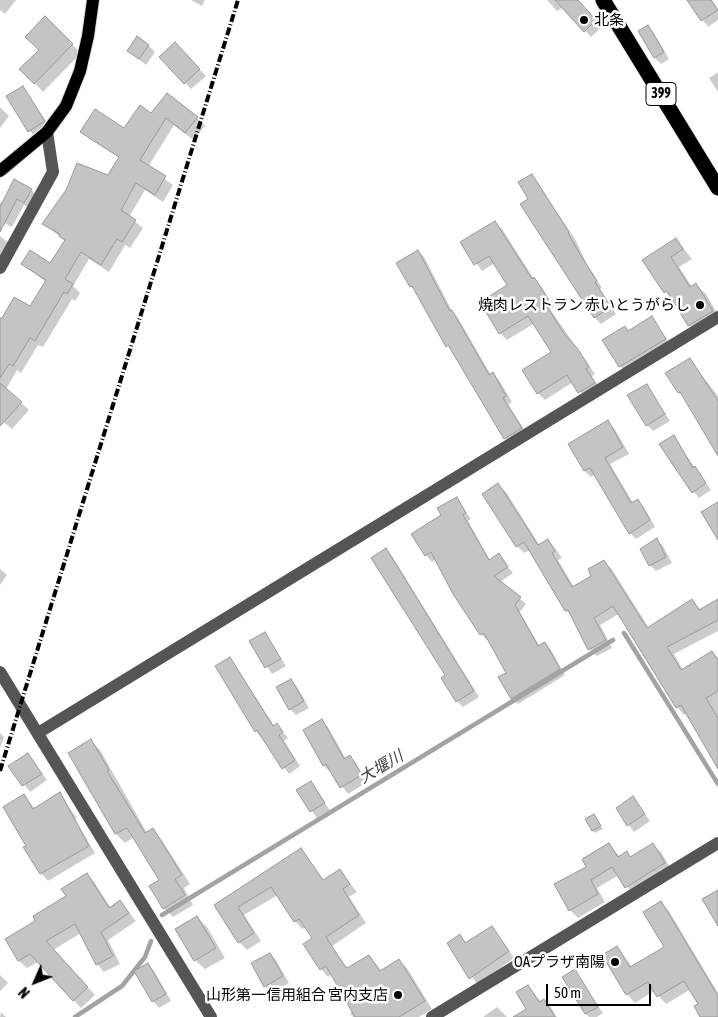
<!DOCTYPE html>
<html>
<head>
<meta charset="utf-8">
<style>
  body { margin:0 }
  #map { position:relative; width:718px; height:1017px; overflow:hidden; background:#fff; font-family:"Asap Condensed",sans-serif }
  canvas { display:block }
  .north { position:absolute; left:10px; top:957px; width:50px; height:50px; -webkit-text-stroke:4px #fff; paint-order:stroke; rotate:226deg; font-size:14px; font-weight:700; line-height:20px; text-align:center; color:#000 }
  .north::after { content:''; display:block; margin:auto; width:18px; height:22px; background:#000; clip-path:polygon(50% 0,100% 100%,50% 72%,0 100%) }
  .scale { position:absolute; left:546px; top:984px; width:105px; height:22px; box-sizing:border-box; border:2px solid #000; border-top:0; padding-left:6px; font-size:15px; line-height:18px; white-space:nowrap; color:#000; -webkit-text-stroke:4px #fff; paint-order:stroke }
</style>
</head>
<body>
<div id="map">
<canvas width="718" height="1017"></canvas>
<div class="north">N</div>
<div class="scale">50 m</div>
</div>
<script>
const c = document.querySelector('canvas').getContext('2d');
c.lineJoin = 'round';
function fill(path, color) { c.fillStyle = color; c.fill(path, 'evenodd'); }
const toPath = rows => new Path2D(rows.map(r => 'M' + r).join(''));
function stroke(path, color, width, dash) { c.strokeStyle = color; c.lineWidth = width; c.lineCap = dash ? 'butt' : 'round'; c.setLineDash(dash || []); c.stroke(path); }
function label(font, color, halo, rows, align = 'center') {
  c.font = font + ' "Asap Condensed","Noto Sans JP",sans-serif'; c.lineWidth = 5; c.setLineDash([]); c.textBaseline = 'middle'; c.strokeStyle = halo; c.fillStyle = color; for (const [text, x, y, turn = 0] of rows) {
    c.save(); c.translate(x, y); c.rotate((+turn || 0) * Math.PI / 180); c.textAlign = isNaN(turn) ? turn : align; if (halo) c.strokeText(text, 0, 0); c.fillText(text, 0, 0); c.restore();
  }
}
const shadow = toPath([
  [0,0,16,0,5,14,0,10],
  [191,0,205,0,202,6],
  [547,0,577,0,602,27,591,37,563,7,557,11],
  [696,0,712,0,718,9,718,20,708,27,691,3],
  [45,18,81,53,43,92,21,69,41,51],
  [648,27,654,33,669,59,661,64,654,57],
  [175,44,206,76,191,89,161,57],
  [149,46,155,52,146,65,128,51],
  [718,72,718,92,709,78],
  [23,87,50,128,35,138,8,97],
  [0,107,9,116,0,128],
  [152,114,197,118,205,126,193,140,174,125,148,167,173,185,163,202,145,190,129,217,143,228,130,248,125,245,109,272,89,259,73,286,80,293,75,301,72,299,43,347,38,345,21,373,17,370,6,389,29,410,12,429,0,419,0,324,31,308,46,282,22,264,51,265,65,241,44,224,108,176,120,158,90,139,82,131,125,129],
  [531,175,575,239,587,264,602,288,600,289,616,314,601,324,595,318,530,200],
  [31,190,38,196,31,209,24,205,12,227,0,221,0,202,3,203],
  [495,222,502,229,534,279,541,286,554,307,550,309,595,374,592,376,601,390,586,399,573,382,545,400,538,393,553,353,535,323,507,340,500,333,509,285,495,263,482,271,462,242],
  [0,236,15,248,0,274],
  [676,239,692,259,679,267,692,287,696,285,706,294,718,315,698,335,689,325,644,260],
  [418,251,424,257,452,311,458,318,491,375,493,374,499,380,512,402,508,404,527,434,511,444,505,438,398,263],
  [652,318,671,346,626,372,620,366,629,332],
  [690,360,718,396,718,454,687,401,679,392],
  [646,385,670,421,653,431,647,425],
  [608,422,614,428,629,454,610,464,633,503,638,501,644,507,655,527,636,539,630,533,595,474,591,477,585,471,569,445],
  [673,437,711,490,699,498,671,463,660,445],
  [498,485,506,492,540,546,548,541,555,548,562,558,558,560,574,587,593,576,603,561,611,568,649,628,692,600,701,610,718,600,718,631,674,654,683,670,712,652,718,658,718,764,687,713,684,715,677,707,619,614,600,625,612,648,597,656,589,649,573,617,566,610,530,550,524,553,517,546],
  [456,498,471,519,468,521,490,560,498,555,513,573,500,582,526,604,520,612,540,647,545,644,551,650,565,675,518,704,512,698,508,673,489,639,487,640,481,634,436,559,432,562,426,555,443,516],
  [657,540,663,546,672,563,656,571,650,565],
  [386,550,392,556,479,697,463,707,457,701],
  [0,569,7,575,0,585],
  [265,634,286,666,272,674,251,642],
  [230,659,275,727,277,725,288,738,284,741,300,766,289,774,256,731],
  [291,680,297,687,309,708,296,715,290,709],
  [322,721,328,727,346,759,350,757,356,763,367,782,348,794,331,771,330,772,324,766,305,731],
  [0,733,4,737,0,748],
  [91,741,100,750,147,833,152,830,161,839,190,884,184,888,193,905,173,917,164,908,151,887,161,880,134,837,125,843,116,834,69,754],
  [28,754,47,780,30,792,10,766],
  [310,783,330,810,317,818,298,791],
  [59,794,77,818,75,819,95,853,48,881,41,873,28,846,24,795,35,809],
  [633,798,650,821,634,832,617,809],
  [594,815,603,829,595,833,593,831],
  [609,844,620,857,627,853,631,857,653,845,661,852,672,871,634,895,619,875,597,888,605,902,578,918,570,910],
  [301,850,324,881,340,871,357,892,349,897,366,923,332,946,348,969,369,956,382,972,399,961,407,968,432,1009,419,1017,353,1017,350,1013,353,1011,332,974,328,977,321,969,314,939,306,927,302,929,295,921,278,895,244,915,261,941,247,950,239,942,216,905],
  [87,875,94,882,111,908,120,902,136,921,108,940,120,964,104,972,97,964,81,933,53,950,95,995,81,1008,38,962,27,968,19,961,7,940,37,921,68,897],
  [661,903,669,911,718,993,718,1017,702,1017,700,1004,691,989,666,1004,654,991,635,1003,627,994,603,956,617,947,632,967,665,947],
  [197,917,207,927,225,958,205,969,195,960],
  [492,927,514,958,477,984,449,943,460,936,466,942],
  [270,954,276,960,289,983,271,993,265,986],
  [148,965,154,971,171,1001,159,1008,153,1001],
  [574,971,603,1013,597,1017,589,1017,586,1014],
  [0,975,8,983,0,991],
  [528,986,541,1002,543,1000,552,1009,557,1017,516,1017,528,1009],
  [497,1007,507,1017,483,1017],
  [1,1012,6,1017,0,1017]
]);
const stream = toPath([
  [624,633,718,784],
  [162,915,613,640],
  [75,1017,122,986,145,957,151,941]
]);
const building = toPath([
  [555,0,578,0,596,20,584,32,555,0],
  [687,0,711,0,718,10,701,21,687,0],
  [45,16,73,44,34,84,19,69,39,50,25,37,45,16],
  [648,25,664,52,654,58,638,31,648,25],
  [137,36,149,45,139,59,127,51,137,36],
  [175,42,200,69,184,84,159,57,175,42],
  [23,86,45,121,28,132,6,96,23,86],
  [167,93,198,117,185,133,166,118,140,160,166,176,155,195,136,183,121,210,136,220,122,242,117,239,101,265,81,252,65,279,73,284,67,294,64,292,35,341,30,338,13,366,9,364,0,378,0,318,2,318,14,297,30,306,46,280,21,264,30,250,50,263,65,240,59,236,60,234,42,224,66,190,77,163,108,175,119,157,80,132,95,109,124,128,140,105,151,113,167,93],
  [532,174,569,232,568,233,581,256,597,281,595,282,611,307,594,318,520,204,528,199,518,182,532,174],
  [14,179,32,189,24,203,17,199,0,232,0,207,14,179],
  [495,221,532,279,534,277,548,299,544,302,565,335,578,349,589,367,586,369,595,383,578,393,567,375,537,394,522,370,551,352,528,316,499,334,480,302,507,285,489,256,474,265,460,242,495,221],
  [676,238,683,249,671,257,690,287,696,283,713,311,688,326,667,291,664,293,642,260,676,238],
  [418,250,450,311,452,310,489,375,493,372,506,396,503,398,522,428,504,439,448,345,446,347,412,286,410,287,396,263,418,250],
  [652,316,666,339,619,367,602,340,625,326,628,331,652,316],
  [690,358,718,401,718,456,680,392,678,393,665,373,690,358],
  [0,383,22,402,0,426,0,383],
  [647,384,665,414,646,426,627,395,647,384],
  [608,420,623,447,605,458,631,503,638,499,650,520,629,534,590,468,584,471,568,444,608,420],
  [674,435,693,468,695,466,706,483,692,493,659,444,674,435],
  [498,483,538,545,548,539,555,551,552,553,572,587,591,576,588,569,604,560,647,628,692,599,699,610,718,599,718,620,667,647,681,670,712,651,718,660,718,691,706,698,718,718,718,769,681,705,676,708,613,606,594,618,606,640,588,650,568,610,565,611,524,542,516,547,482,494,498,483],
  [457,497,466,513,463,515,489,560,499,553,508,567,494,576,521,597,515,605,538,646,545,642,560,669,511,699,498,677,506,673,484,633,480,635,453,594,431,552,425,556,411,534,441,515,437,508,457,497],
  [718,502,718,540,701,512,718,502],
  [657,538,666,557,649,566,640,549,657,538],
  [386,548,474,691,456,702,441,678,445,675,371,558,386,548],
  [265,632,281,659,265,668,249,641,265,632],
  [230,657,273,726,277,723,283,732,279,735,295,760,282,769,257,730,255,732,215,666,230,657],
  [291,679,304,701,289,710,276,687,291,679],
  [322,719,344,759,350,755,362,775,340,788,326,764,323,766,303,730,322,719],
  [91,739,109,770,107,771,145,833,153,828,182,875,175,879,185,895,163,909,149,886,159,880,127,828,115,834,68,753,91,739],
  [28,753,42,774,22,786,8,766,28,753],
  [311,781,325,803,310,812,296,790,311,781],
  [60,792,89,846,40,874,23,847,26,846,3,807,24,794,33,809,60,792],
  [633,796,645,814,627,826,616,808,633,796],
  [594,814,601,826,592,831,585,819,594,814],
  [609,843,618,857,627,851,630,857,653,843,665,863,625,888,612,867,591,880,598,894,569,911,554,884,586,867,582,859,609,843],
  [301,848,323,880,340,869,350,884,343,889,359,915,326,937,344,965,347,968,369,955,380,971,399,959,425,1001,399,1017,355,1017,326,966,320,970,303,944,312,938,299,919,294,922,271,887,238,907,254,933,238,943,214,905,301,848],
  [87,873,109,908,120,900,129,913,101,932,113,956,96,965,75,924,46,941,88,987,73,1001,30,954,18,961,5,939,35,921,33,916,66,896,61,889,87,873],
  [718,890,718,926,702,899,718,890],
  [661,901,718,996,718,1017,700,1017,694,1006,698,1004,684,981,657,997,648,982,626,995,602,955,617,946,630,967,664,947,643,912,661,901],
  [197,916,216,948,194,961,175,929,197,916],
  [492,926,509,951,469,979,447,943,460,934,465,943,492,926],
  [270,953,283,976,264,987,251,963,270,953],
  [148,963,166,994,152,1002,134,971,148,963],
  [575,969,598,1007,585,1014,562,977,575,969],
  [528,985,539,1002,544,999,555,1017,513,1017,526,1009,516,992,528,985]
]);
const minor = toPath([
  [0,268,53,172,47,132],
  [0,672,211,1017],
  [38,733,718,317],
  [432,1017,718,843]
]);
const major = toPath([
  [0,171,47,132,66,106,80,71,88,36,93,0]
]);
const highway = toPath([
  [603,0,718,188]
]);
const rail = toPath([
  [0,771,238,0]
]);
const markers = [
  [584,20,5,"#000"],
  [700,305,5,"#000"],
  [615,962,5,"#000"],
  [398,995,5,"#000"]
];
const shields = [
  [661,94,30]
];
const shieldNames = [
  ["399",661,94]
];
const poiNames = [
  ["北条",594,20,"left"],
  ["焼肉レストラン 赤いとうがらし",690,305],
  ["OAプラザ南陽",605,962],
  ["山形第一信用組合 宮内支店",388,995]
];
const waterNames = [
  ["大堰川",381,767,-31]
];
fill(shadow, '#0003');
stroke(stream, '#a3a3a3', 4.5);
fill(building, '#c4c4c4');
stroke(building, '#999', 1);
stroke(major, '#dbdbdb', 14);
stroke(highway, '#dbdbdb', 16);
stroke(minor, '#555', 12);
stroke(major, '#000', 12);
stroke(highway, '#000', 15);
stroke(rail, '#000', 4, [8, 2.5, 1, 2.5]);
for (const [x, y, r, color] of markers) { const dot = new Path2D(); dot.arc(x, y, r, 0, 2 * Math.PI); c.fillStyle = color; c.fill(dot); stroke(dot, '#fff', 2); }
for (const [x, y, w] of shields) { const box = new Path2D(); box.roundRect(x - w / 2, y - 11.5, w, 23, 4); c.fillStyle = '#fff'; c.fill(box); stroke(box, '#000', 1); }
label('bold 14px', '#000', null, shieldNames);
label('15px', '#000', '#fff', poiNames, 'right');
label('italic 16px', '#444', '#fff', waterNames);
</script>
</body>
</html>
